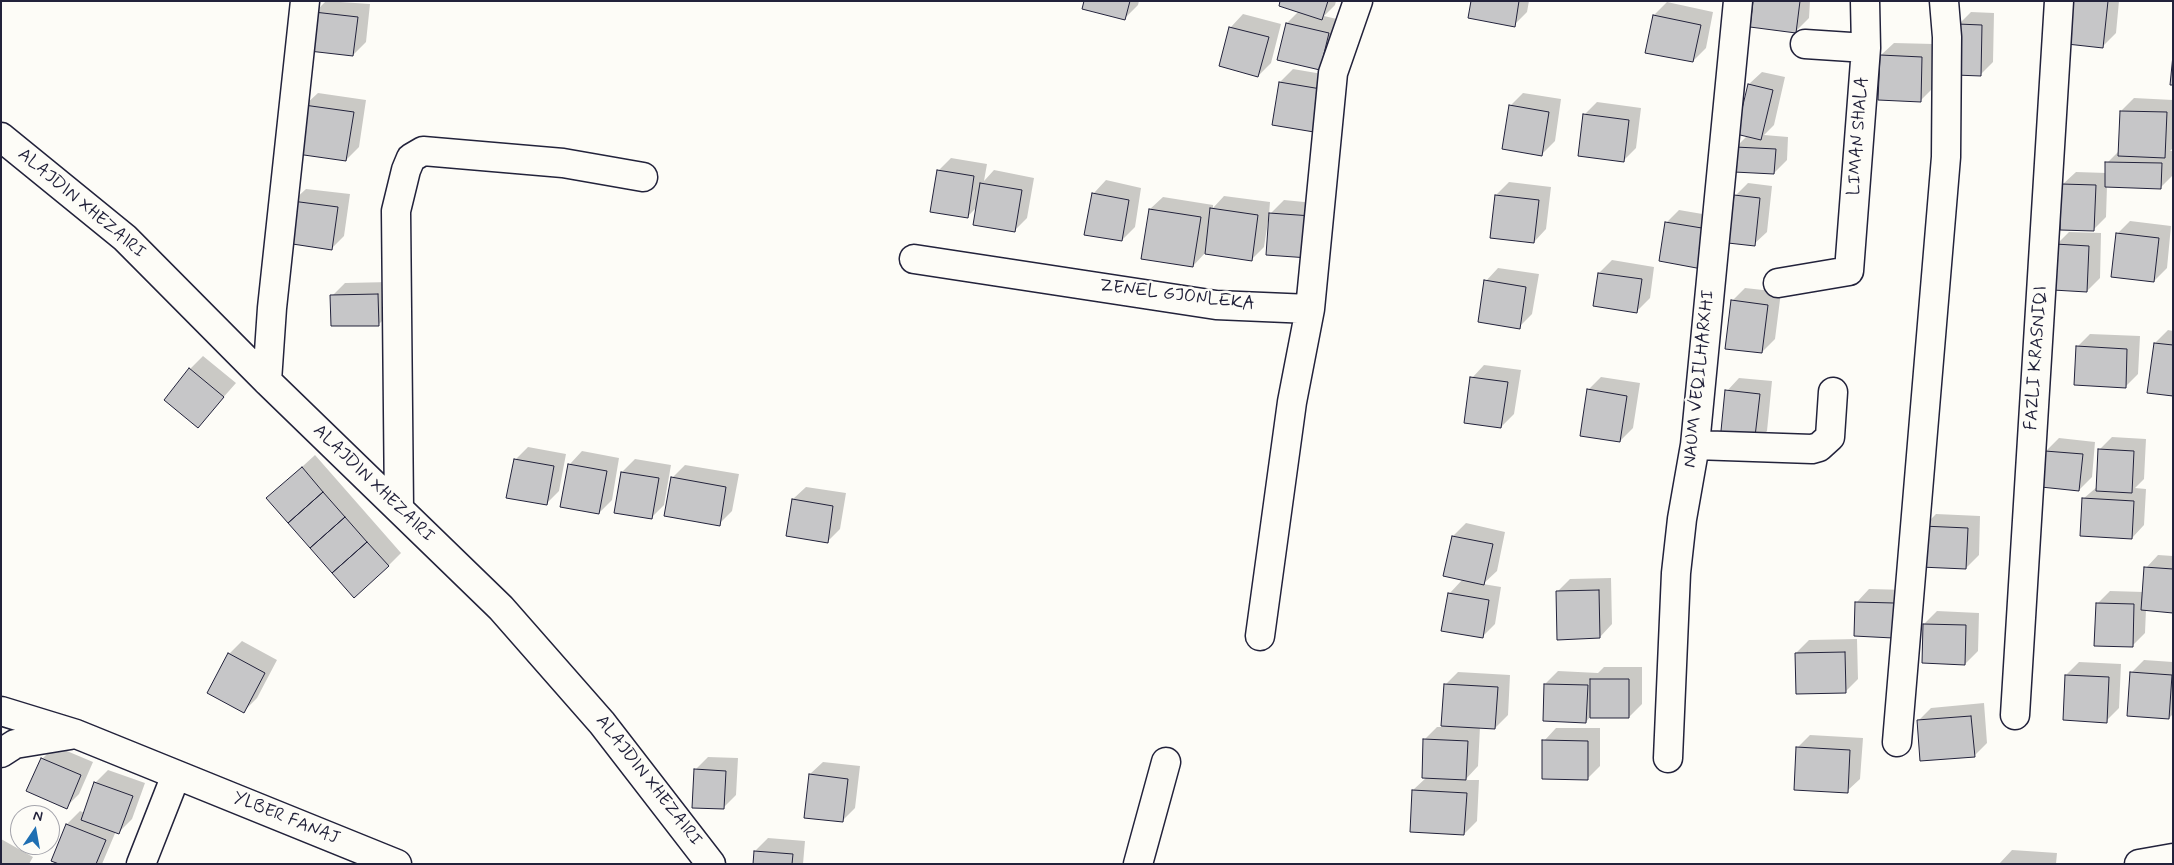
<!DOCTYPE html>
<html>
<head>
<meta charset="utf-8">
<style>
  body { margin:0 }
  #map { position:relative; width:2174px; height:865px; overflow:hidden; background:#fdfcf7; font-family:Mynerve,sans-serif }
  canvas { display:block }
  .frame { position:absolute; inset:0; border:2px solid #22223b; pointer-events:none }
  .north { position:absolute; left:10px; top:805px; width:50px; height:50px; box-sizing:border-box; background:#fdfcf7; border:1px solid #a5a5ac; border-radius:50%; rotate:12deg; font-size:14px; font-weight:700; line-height:20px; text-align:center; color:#22223b }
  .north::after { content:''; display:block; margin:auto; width:18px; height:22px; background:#1f6fb2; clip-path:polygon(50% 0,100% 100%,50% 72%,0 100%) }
</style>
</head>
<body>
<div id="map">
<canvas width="2174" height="865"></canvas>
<div class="frame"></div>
<div class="north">N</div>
</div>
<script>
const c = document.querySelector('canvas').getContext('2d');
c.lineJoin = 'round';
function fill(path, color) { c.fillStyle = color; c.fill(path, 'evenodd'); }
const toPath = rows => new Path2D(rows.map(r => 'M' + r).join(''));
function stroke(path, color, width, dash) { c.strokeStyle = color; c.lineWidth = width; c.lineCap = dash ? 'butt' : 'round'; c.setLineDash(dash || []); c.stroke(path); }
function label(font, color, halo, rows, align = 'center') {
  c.font = font + ' Mynerve,sans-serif'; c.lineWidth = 5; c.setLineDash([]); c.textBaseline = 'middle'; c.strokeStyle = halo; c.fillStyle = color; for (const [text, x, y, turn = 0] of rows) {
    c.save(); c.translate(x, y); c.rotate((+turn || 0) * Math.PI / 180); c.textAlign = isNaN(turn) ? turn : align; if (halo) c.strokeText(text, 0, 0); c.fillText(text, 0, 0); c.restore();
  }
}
const shadow = toPath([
  [326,1,370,4,366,42,353,55,315,12],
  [1085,1,1139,1,1138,5,1125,18],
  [1282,1,1336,1,1335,5,1324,16,1341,20,1320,69,1287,23,1299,11],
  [1473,1,1529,1,1527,12,1514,25],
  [1755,1,1810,1,1809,18,1796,31],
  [2073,1,2119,1,2116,33,2103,46],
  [1667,2,1713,12,1706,48,1693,61,1654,15],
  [1971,12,1994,13,1993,62,1980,75,1958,25],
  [1243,14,1281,24,1271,63,1258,76,1220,65,1231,27],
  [1894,43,1934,44,1933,88,1920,101,1881,55],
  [1293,69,1334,76,1274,124,1280,82],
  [1762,72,1785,77,1774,125,1764,135,1788,137,1787,160,1774,173,1736,147,1748,135,1749,84],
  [318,93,366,100,359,147,346,160,305,105],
  [1523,93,1561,99,1555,141,1542,154,1510,106],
  [2134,98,2173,100,2173,148,2170,151,2173,151,2173,175,2161,187,2107,186,2106,217,2093,230,2063,184,2076,172,2107,173,2107,163,2120,150,2121,111],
  [1597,102,1641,108,1636,148,1623,161,1584,115],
  [951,158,987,164,984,181,994,170,1034,178,1027,218,1014,231,977,207,967,217,938,171],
  [1106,180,1141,188,1135,227,1122,240,1094,193],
  [1509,182,1551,187,1546,229,1534,242,1491,236,1496,195],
  [1748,183,1772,186,1767,232,1754,244,1735,196],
  [306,189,350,194,344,236,331,249,293,201],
  [1224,196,1270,202,1269,215,1284,200,1325,204,1321,244,1268,221,1264,247,1251,260,1205,253,1193,266,1150,209,1163,197,1213,205,1213,208],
  [1679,210,1720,217,1714,255,1666,223],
  [2130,221,2171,226,2167,268,2154,281,2117,234],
  [2069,232,2101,233,2100,278,2087,291,2056,245],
  [1612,260,1654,267,1650,298,1637,311,1599,273],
  [1498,268,1539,274,1532,314,1519,327,1486,281],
  [390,282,391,312,378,325,332,296,345,283],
  [1745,288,1781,292,1775,339,1762,352,1732,301],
  [2168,330,2173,331,2173,395,2155,343],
  [2090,334,2140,336,2138,374,2125,387,2077,347],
  [203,356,236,383,198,426,190,369],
  [1484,365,1521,370,1514,414,1501,427,1472,378],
  [1601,377,1640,383,1633,428,1620,441,1588,390],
  [1739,378,1772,381,1767,431,1754,444,1727,391],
  [2112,437,2146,439,2144,479,2135,488,2146,489,2144,525,2132,538,2083,499,2098,486,2099,450],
  [2059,438,2095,442,2092,477,2079,490,2043,486,2046,451],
  [528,447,566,454,559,491,546,504,515,460],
  [582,451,619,458,612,500,599,513,570,464],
  [315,455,401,553,388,566,268,498],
  [635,459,671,465,664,505,651,518,622,472],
  [685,465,739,474,732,511,719,524,672,478],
  [806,487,846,493,840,529,827,542,793,499],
  [1936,514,1980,516,1979,555,1966,568,1923,527],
  [1466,523,1505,532,1497,571,1483,584,1501,587,1495,624,1482,637,1449,594,1463,579,1453,536],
  [2158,555,2173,556,2173,611,2146,609,2145,633,2132,646,2097,604,2110,591,2144,592,2146,568],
  [1611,578,1612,624,1600,637,1557,592,1570,579],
  [1869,589,1907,590,1893,637,1857,602],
  [1937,611,1979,613,1978,651,1965,664,1924,624],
  [1857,639,1858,679,1845,692,1796,653,1809,640],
  [242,641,277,660,257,698,244,711,229,654],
  [2144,660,2173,662,2173,714,2169,718,2131,673],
  [2079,662,2121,664,2119,708,2106,721,2066,675],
  [1604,667,1642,667,1642,704,1629,717,1590,717,1586,722,1545,684,1558,671,1598,673],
  [1458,672,1510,675,1508,715,1495,728,1480,727,1478,766,1465,780,1479,780,1477,821,1464,834,1413,790,1427,777,1424,740,1437,727,1442,727,1445,685],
  [1984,703,1987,743,1974,756,1918,721,1931,708],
  [1556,728,1600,728,1600,766,1587,779,1544,741],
  [1810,735,1863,738,1860,779,1847,791,1797,748],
  [55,746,93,762,79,794,66,807,42,759],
  [708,757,738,758,736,795,723,808,695,770],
  [823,762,860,766,855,808,842,821,810,774],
  [108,770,145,783,132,819,119,832,116,831,102,864,63,864,53,860,67,824,80,811,85,813,95,783],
  [768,838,805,841,803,864,754,864,755,851],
  [1,839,33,857,29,864,1,864],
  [2012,850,2057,853,2056,864,1999,864]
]);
const building = toPath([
  [1084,1,1130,1,1125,20,1082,9,1084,1],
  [1280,1,1328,1,1322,20,1279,6,1280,1],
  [1471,1,1519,1,1515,27,1468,18,1471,1],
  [1753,1,1800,1,1796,33,1750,27,1753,1],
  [2071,1,2108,1,2103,48,2067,44,2071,1],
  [314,12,358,17,353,56,309,51,314,12],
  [1653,15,1701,25,1693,62,1645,53,1653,15],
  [1286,23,1329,33,1320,70,1277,60,1286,23],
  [1957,24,1982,25,1981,76,1955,75,1957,24],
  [1229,27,1269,37,1258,77,1219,66,1229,27],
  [1880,55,1922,57,1921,102,1878,100,1880,55],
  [2173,55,2173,85,2170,85,2173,55],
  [1279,82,1321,89,1314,132,1272,125,1279,82],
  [1748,84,1773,90,1761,140,1736,134,1748,84],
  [304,105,354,112,346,161,297,154,304,105],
  [1509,105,1549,112,1542,156,1502,149,1509,105],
  [2120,111,2167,112,2165,158,2118,156,2120,111],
  [1583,114,1629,120,1624,162,1578,156,1583,114],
  [1735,147,1776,149,1774,174,1734,172,1735,147],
  [2105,162,2162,163,2161,189,2105,187,2105,162],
  [937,170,974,176,968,218,930,212,937,170],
  [980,183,1022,190,1015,232,973,225,980,183],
  [2061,184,2096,185,2094,231,2060,230,2061,184],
  [1092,193,1129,200,1122,241,1084,235,1092,193],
  [1495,195,1539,200,1534,243,1490,238,1495,195],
  [1734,195,1760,198,1755,246,1728,243,1734,195],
  [292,201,338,207,332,250,286,243,292,201],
  [1210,208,1258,215,1252,261,1205,254,1210,208],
  [1149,209,1201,217,1193,267,1141,259,1149,209],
  [1269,213,1312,216,1309,258,1266,255,1269,213],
  [1665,222,1708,229,1702,269,1659,261,1665,222],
  [2116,233,2159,238,2154,282,2111,277,2116,233],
  [2055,244,2089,246,2087,292,2053,290,2055,244],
  [1598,273,1642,279,1637,313,1593,306,1598,273],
  [1484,280,1526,287,1520,329,1478,322,1484,280],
  [378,294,379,326,331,326,330,295,378,294],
  [1731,300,1768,305,1762,353,1725,349,1731,300],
  [2154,343,2173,345,2173,396,2147,393,2154,343],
  [2076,346,2127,349,2126,388,2074,385,2076,346],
  [189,368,224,397,198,428,164,400,189,368],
  [1470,377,1508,382,1501,428,1464,423,1470,377],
  [1587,389,1627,396,1620,442,1580,436,1587,389],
  [1725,390,1760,394,1754,445,1720,441,1725,390],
  [2098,449,2134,451,2132,493,2096,491,2098,449],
  [2045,451,2083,454,2079,491,2041,487,2045,451],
  [514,459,554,466,547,505,506,498,514,459],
  [568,464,607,471,599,514,560,507,568,464],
  [302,467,323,492,288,523,266,498,302,467],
  [621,472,659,478,652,519,614,513,621,472],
  [671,477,726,487,720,526,664,516,671,477],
  [323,492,345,517,310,548,288,523,323,492],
  [2082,498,2134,501,2132,539,2080,536,2082,498],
  [792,499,833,506,828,543,786,536,792,499],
  [345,517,367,542,332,573,310,548,345,517],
  [1922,526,1968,528,1966,569,1920,567,1922,526],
  [1452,536,1493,544,1484,585,1443,576,1452,536],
  [367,542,389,566,354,598,332,573,367,542],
  [2144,567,2173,569,2173,613,2141,610,2144,567],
  [1599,590,1600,638,1557,640,1556,591,1599,590],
  [1448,593,1489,600,1483,638,1441,631,1448,593],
  [1855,602,1894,603,1893,638,1854,636,1855,602],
  [2096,603,2134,604,2133,647,2094,646,2096,603],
  [1923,624,1966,625,1965,665,1922,663,1923,624],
  [1845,652,1846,693,1796,694,1795,653,1845,652],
  [228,653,265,673,244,713,207,693,228,653],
  [2130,672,2172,675,2169,719,2127,716,2130,672],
  [2065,675,2109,677,2107,723,2063,720,2065,675],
  [1590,679,1629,679,1629,718,1590,718,1590,679],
  [1444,684,1498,687,1495,729,1441,726,1444,684],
  [1544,684,1588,685,1586,723,1543,721,1544,684],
  [1971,716,1975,757,1920,761,1917,720,1971,716],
  [1423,739,1468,741,1466,780,1422,778,1423,739],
  [1542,740,1588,741,1588,780,1542,779,1542,740],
  [1796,747,1850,750,1848,793,1794,790,1796,747],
  [41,758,81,775,67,809,26,791,41,758],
  [694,769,726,771,724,809,692,808,694,769],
  [809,774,848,779,843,822,804,818,809,774],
  [94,782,133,796,119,834,81,820,94,782],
  [1412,790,1467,793,1464,835,1410,832,1412,790],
  [66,824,106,840,96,864,59,864,51,861,66,824],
  [754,851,793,854,792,864,753,864,754,851]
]);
const minor = toPath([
  [1805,44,1866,48],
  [1,137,125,238,267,381,501,608,602,723,711,864],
  [914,259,1216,305,1310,309,1333,73,1358,1],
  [1778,283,1849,271,1866,48,1865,1],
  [267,381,272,308,305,1],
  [1695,445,1812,449,1819,447,1830,437,1833,392],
  [399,509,396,211,406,170,411,158,423,151,563,163,643,177],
  [1260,636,1292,402,1310,309],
  [1,711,76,734,397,864],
  [2015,715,2059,1],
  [1897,742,1946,157,1947,37,1944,1],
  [1,753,15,744,70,735],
  [1668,758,1676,573,1682,519,1695,445,1738,1],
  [141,864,176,775],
  [1138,864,1166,762],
  [2139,864,2173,858]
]);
const streetNames = [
  ["LIMAN SHALA",1859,136,-86],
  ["ALAJDIN XHEZAIRI",81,204,40],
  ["ZENEL GJONLEKA",1177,296,7],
  ["FAZLI KRASNIQI",2037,358,-86],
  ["NAUM VEQILHARXHI",1700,379,-84],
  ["ALAJDIN XHEZAIRI",373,484,44],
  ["ALAJDIN XHEZAIRI",648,781,52],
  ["YLBER FANAJ",286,819,22]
];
fill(shadow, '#0003');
fill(building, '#c6c6c8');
stroke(building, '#22223b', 1);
stroke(minor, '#22223b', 31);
stroke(minor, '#fdfcf7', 28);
label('18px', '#22223b', '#fdfcf7', streetNames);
</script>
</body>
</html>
